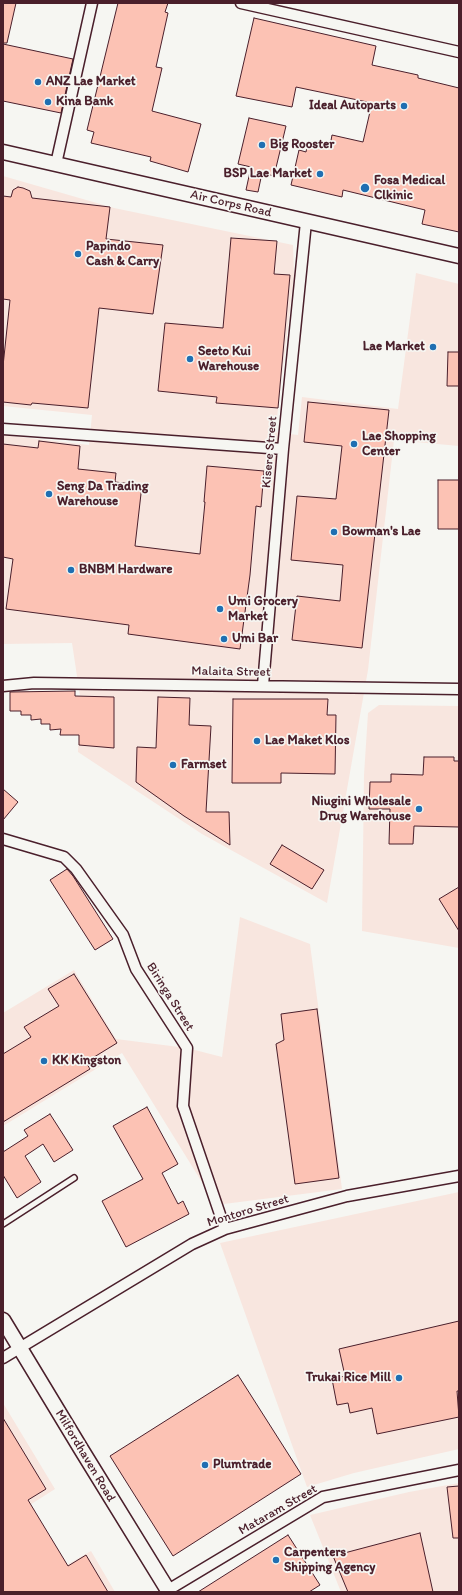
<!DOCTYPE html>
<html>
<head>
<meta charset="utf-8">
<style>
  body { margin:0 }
  #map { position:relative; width:462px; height:1595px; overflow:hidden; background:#f6f6f2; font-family:Itim,sans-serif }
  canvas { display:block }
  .frame { position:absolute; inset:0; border:4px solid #4a1f2b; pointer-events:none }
</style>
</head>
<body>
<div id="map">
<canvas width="462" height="1595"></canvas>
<div class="frame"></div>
</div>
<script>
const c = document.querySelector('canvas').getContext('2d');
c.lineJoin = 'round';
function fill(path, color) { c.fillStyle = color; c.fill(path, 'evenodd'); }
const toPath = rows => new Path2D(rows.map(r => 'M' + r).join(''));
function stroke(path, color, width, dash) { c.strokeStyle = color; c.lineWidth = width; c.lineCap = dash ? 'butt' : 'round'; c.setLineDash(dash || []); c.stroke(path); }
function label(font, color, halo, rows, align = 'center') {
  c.font = font + ' Itim,sans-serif'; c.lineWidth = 3.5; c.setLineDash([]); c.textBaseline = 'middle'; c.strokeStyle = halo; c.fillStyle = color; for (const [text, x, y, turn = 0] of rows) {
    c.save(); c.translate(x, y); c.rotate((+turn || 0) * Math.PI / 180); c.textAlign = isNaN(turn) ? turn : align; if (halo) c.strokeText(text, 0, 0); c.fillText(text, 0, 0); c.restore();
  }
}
const built = toPath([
  [3,176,114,208,293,245,294,275,276,426,273,432,298,435,302,397,398,409,416,273,459,284,459,446,394,440,368,670,327,903,202,834,78,752,80,696,72,643,3,644,3,435,89,445,92,415,3,406],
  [379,705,459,706,459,948,362,931,364,775,368,713],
  [240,917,310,944,342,1189,216,1205,122,1053,3,1126,3,1013,74,970,116,1039,187,1048,222,1057],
  [459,1192,459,1449,354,1473,307,1487,220,1243],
  [3,1403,55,1489,3,1522],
  [459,1483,459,1592,341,1592,310,1515,409,1492],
  [91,1551,115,1592,20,1592]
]);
const building = toPath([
  [3,3,16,3,7,43,3,43,3,3],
  [118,3,168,3,165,12,168,13,156,67,162,68,152,111,201,124,188,172,150,161,151,157,91,143,94,132,87,130,118,3],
  [254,18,376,46,372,65,418,75,418,78,459,88,459,232,422,224,425,210,343,190,342,197,291,185,299,150,306,152,308,141,330,146,332,135,363,142,372,103,296,87,292,107,236,96,254,18],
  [3,44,73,59,61,113,3,101,3,44],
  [249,118,286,126,274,176,262,173,258,192,246,190,251,167,238,164,249,118],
  [18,187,23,188,30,191,32,198,110,207,106,239,163,245,153,314,99,308,88,408,32,403,31,405,3,402,3,366,10,300,3,299,3,196,11,197,13,190,18,187],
  [231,238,277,241,274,274,290,275,278,408,216,403,217,397,158,391,165,323,223,328,231,238],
  [448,352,459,352,459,386,447,386,448,352],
  [308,402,389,410,362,648,292,640,297,596,340,601,343,565,291,560,297,496,336,499,342,446,304,442,308,402],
  [39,441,80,446,78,469,116,473,115,482,142,485,135,546,200,554,205,502,204,502,207,466,264,471,261,507,256,506,250,575,240,649,128,634,129,625,6,609,13,559,3,557,3,444,38,448,39,441],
  [438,480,459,480,459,529,438,529,438,480],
  [75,691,75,696,114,697,114,748,79,745,79,735,60,735,61,729,50,730,50,724,41,724,41,719,31,720,31,715,21,715,21,711,10,711,10,692,75,691],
  [158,697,190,698,189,725,211,726,206,812,229,812,230,845,184,816,136,782,137,747,156,748,158,697],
  [233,699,328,699,327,715,336,715,335,774,281,773,281,783,232,783,233,699],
  [424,757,454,757,454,761,459,761,459,827,414,826,413,844,389,844,390,809,369,809,370,782,391,782,391,774,423,775,424,757],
  [3,789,18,802,3,820,3,789],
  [282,845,324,870,312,889,270,864,282,845],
  [67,869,73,876,113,939,95,950,50,880,67,869],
  [459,887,459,931,439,899,459,887],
  [74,974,117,1043,86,1062,90,1069,3,1122,3,1054,31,1037,24,1027,59,1006,48,989,74,974],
  [317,1009,339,1178,295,1184,276,1044,284,1040,281,1014,317,1009],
  [147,1107,178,1164,162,1173,178,1204,183,1201,189,1214,126,1247,102,1201,143,1179,113,1126,147,1107],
  [50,1114,73,1150,54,1162,43,1144,25,1156,41,1182,17,1198,3,1175,3,1152,28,1136,24,1130,50,1114],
  [459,1321,459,1391,457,1391,459,1417,377,1434,372,1408,350,1413,348,1403,337,1405,332,1379,345,1376,339,1349,459,1321],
  [238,1375,301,1474,173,1556,110,1456,238,1375],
  [3,1418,46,1489,28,1500,68,1566,86,1555,108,1592,3,1592,3,1418],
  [459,1486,459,1538,453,1538,447,1487,459,1486],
  [420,1533,433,1592,348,1592,333,1556,420,1533],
  [288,1535,320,1585,309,1592,198,1592,288,1535]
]);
const lane = toPath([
  [3,1224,74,1178]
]);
const street = toPath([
  [241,3,459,52],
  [56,164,92,3],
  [3,429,283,449],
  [263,685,283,449,306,222],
  [3,686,34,683,459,689],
  [3,839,64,857,76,869,123,935,136,969,187,1048,183,1106,225,1229],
  [3,1358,192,1244,225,1229,347,1196,459,1176],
  [168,1590,323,1497,459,1470]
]);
const secondary = toPath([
  [3,152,459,256],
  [3,1320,81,1449,169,1592]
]);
const markers = [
  [38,82,4,"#1f6fb2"],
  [48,102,4,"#1f6fb2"],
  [404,106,4,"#1f6fb2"],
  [262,145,4,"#1f6fb2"],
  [320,174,4,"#1f6fb2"],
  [365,188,5,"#1f6fb2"],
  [78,254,4,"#1f6fb2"],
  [433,347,4,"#1f6fb2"],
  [190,359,4,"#1f6fb2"],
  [354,444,4,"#1f6fb2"],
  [49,494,4,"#1f6fb2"],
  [334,532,4,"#1f6fb2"],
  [71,570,4,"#1f6fb2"],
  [220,609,4,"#1f6fb2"],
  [224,639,4,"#1f6fb2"],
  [257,741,4,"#1f6fb2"],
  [173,765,4,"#1f6fb2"],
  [419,809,4,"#1f6fb2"],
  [44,1061,4,"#1f6fb2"],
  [399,1378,4,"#1f6fb2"],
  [205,1465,4,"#1f6fb2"],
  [276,1560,4,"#1f6fb2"]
];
const poiNames = [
  ["ANZ Lae Market",46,82],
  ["Kina Bank",56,102],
  ["Ideal Autoparts",396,106,"right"],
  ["Big Rooster",270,145],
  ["BSP Lae Market",312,174,"right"],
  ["Fosa Medical",374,181],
  ["Clkinic",374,196],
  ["Papindo",86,247],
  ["Cash & Carry",86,262],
  ["Lae Market",425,347,"right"],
  ["Seeto Kui",198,352],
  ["Warehouse",198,367],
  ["Lae Shopping",362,437],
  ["Center",362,452],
  ["Seng Da Trading",57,487],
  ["Warehouse",57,502],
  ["Bowman's Lae",342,532],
  ["BNBM Hardware",79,570],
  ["Umi Grocery",228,602],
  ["Market",228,617],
  ["Umi Bar",232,639],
  ["Lae Maket Klos",265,741],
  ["Farmset",181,765],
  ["Niugini Wholesale",411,802,"right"],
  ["Drug Warehouse",411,817,"right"],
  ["KK Kingston",52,1061],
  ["Trukai Rice Mill",391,1378,"right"],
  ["Plumtrade",213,1465],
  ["Carpenters",284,1553],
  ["Shipping Agency",284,1568]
];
const streetNames = [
  ["Air Corps Road",231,204,13],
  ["Kisere Street",270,452,-85],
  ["Malaita Street",231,672,1],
  ["Biringa Street",170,997,58],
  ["Montoro Street",248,1211,-17],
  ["Milfordhaven Road",85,1456,59],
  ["Mataram Street",278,1510,-30]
];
fill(built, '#f8e6df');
fill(building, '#fcc2b4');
stroke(building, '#4a1f2b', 1);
stroke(lane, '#4a1f2b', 8);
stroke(street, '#4a1f2b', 13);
stroke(secondary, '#4a1f2b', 17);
stroke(lane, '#f6f6f2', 5);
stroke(street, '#f6f6f2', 10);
stroke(secondary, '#f6f6f2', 14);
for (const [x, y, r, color] of markers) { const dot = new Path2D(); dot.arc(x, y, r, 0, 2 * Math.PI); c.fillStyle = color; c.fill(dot); stroke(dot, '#f6f6f2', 1.5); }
label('bold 13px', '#4a1f2b', '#f6f6f2', poiNames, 'left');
label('13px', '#4a1f2b', '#f6f6f2', streetNames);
</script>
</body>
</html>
